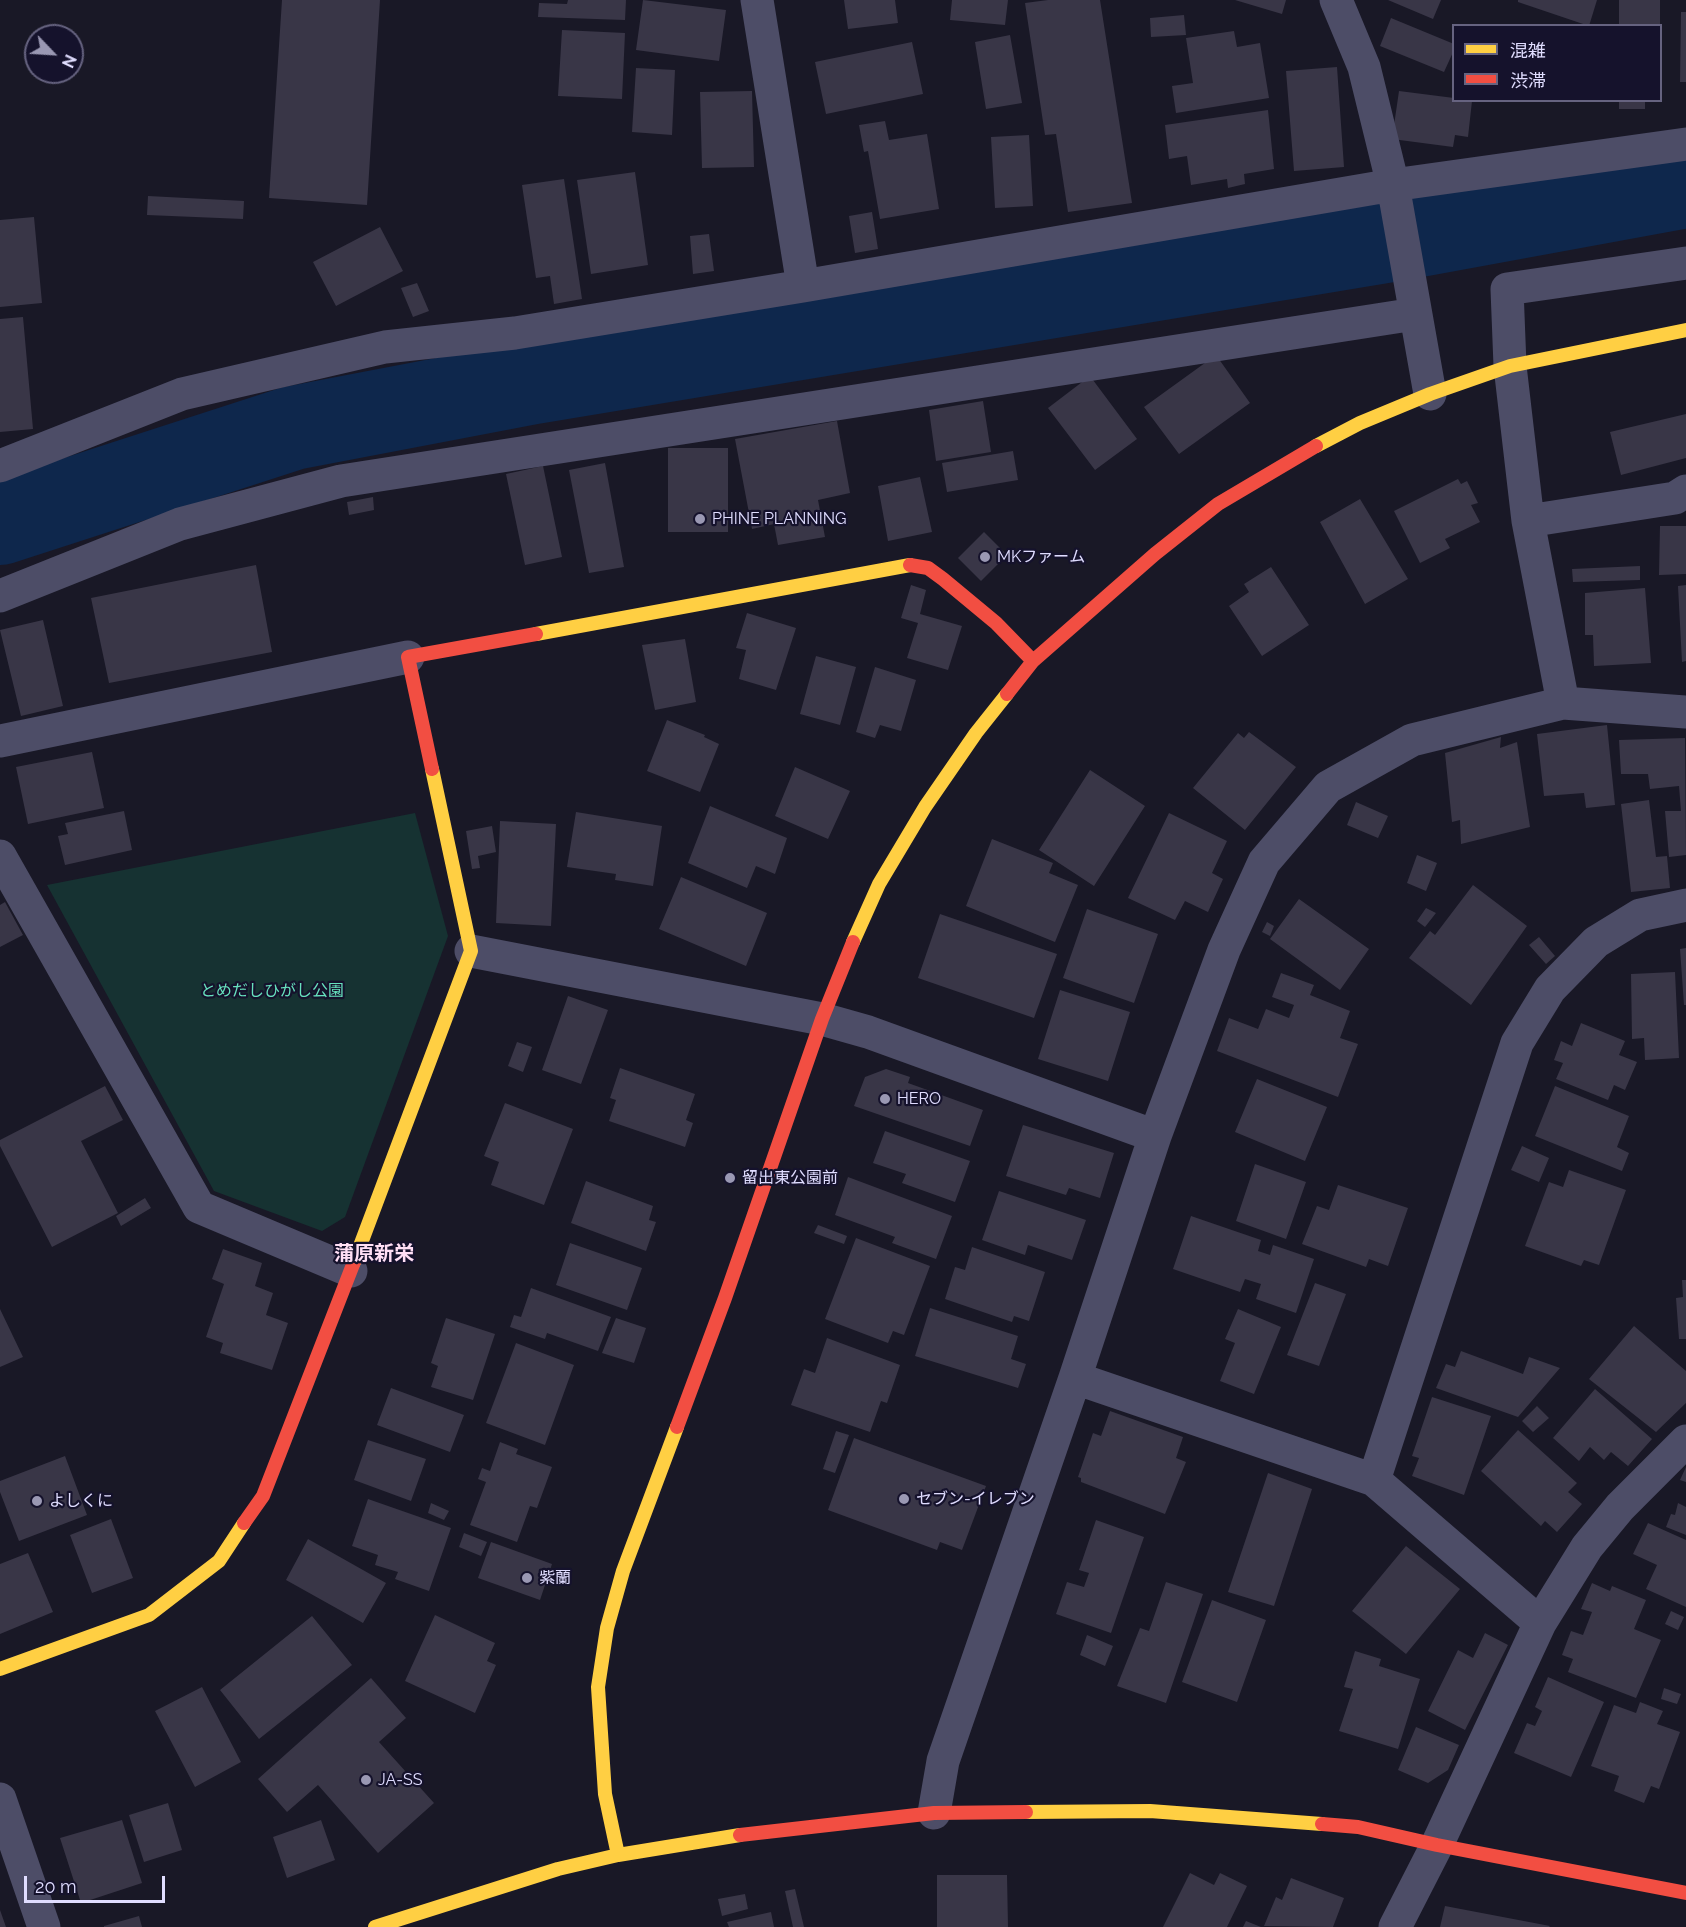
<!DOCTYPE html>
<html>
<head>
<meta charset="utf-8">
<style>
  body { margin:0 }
  #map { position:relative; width:1686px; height:1927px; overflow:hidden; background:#191826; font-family:Raleway,"Noto Sans JP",sans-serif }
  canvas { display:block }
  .legend { position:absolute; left:1452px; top:24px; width:210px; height:78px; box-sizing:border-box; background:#15122c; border:2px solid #666380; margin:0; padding:8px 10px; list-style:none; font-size:18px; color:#e0ddff }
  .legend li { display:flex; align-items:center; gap:12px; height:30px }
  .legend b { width:30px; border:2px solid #666380 }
  .north { position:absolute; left:24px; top:24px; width:60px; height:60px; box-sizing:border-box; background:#15122c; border:2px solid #666380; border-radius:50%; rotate:115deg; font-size:16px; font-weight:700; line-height:24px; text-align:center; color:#e0ddff }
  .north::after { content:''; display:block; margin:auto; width:21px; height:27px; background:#9a98b3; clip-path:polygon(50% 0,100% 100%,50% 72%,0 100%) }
  .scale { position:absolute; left:24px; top:1876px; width:141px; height:27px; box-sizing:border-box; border:3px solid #e0ddff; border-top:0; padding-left:8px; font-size:18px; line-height:21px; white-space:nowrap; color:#e0ddff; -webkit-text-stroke:4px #15122c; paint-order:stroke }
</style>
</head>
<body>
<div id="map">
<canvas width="1686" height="1927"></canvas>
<ul class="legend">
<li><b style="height:8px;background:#ffcf43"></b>混雑</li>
<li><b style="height:8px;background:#f24e42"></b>渋滞</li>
</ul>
<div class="north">N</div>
<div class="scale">20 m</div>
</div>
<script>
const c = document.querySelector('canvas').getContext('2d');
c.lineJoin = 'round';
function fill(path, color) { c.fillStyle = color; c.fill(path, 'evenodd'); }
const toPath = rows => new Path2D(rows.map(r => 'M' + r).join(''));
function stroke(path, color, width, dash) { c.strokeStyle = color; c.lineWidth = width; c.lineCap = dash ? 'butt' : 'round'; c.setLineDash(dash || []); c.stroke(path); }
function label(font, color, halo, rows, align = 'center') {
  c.font = font + ' Raleway,"Noto Sans JP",sans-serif'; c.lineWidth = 4.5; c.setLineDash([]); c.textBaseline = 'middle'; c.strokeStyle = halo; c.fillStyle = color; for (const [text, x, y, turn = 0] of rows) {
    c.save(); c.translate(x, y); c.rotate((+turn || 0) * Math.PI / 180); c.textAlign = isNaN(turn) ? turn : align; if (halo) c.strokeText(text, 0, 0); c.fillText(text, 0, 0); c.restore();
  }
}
const green = toPath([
  [415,813,448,936,345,1217,322,1231,214,1191,47,885]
]);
const river = toPath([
  [0,523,293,428,534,382,1397,239,1686,186]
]);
const building = toPath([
  [282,0,380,0,367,205,269,198],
  [568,0,626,0,625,20,538,17,539,3,567,4],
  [643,0,726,10,719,61,636,50],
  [844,0,895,0,898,23,848,29],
  [952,0,1008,0,1005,25,950,20],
  [1048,0,1100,0,1132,203,1068,212,1056,134,1045,135,1025,3],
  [1235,0,1286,0,1282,14],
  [1388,0,1441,0,1433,19],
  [1518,0,1597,0,1589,26,1518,2],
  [1619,0,1660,0,1660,26,1619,26],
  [1681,12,1686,12,1686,82,1680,82],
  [1184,15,1186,35,1151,37,1150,18],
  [1391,18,1454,44,1454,50,1444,72,1380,46],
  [562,30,625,33,622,99,558,96],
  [1234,31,1237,47,1260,43,1269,98,1176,113,1172,86,1193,83,1186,38],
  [1010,35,1022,103,986,109,975,42],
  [912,42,923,94,826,114,815,62],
  [1337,67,1344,167,1294,171,1286,71],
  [636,68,675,70,672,135,632,132],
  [752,91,754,167,702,168,700,92],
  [1399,91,1454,98,1454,100,1472,101,1468,137,1455,135,1453,147,1392,139],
  [1619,100,1645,100,1645,109,1619,109],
  [1268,110,1274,169,1244,174,1245,184,1228,188,1227,179,1191,185,1187,156,1169,159,1165,125],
  [885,121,889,140,927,134,939,209,880,219,868,151,864,152,859,125],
  [1029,135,1033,206,995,208,991,137],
  [635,172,648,265,591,274,577,180],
  [564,179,582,299,554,304,550,276,536,278,522,185],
  [148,196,244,201,243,219,147,215],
  [872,212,878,249,855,253,849,216],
  [34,217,42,303,0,307,0,220],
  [380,227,403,271,336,306,313,262],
  [709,234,714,271,693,274,690,236],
  [417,283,429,311,413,317,401,288],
  [23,317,33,429,0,432,0,319],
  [1216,355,1250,403,1179,454,1144,407],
  [1090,376,1137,439,1095,470,1048,408],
  [983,401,991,452,936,461,929,410],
  [1686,414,1686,458,1621,475,1610,432],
  [837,421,850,493,818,500,825,537,778,545,774,524,752,529,735,439],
  [668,448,728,448,728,532,668,532],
  [1013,451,1018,480,947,492,942,463],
  [605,463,624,567,589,573,569,470],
  [543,466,562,557,525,565,506,474],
  [920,477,932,532,888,541,878,486],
  [1458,479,1461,484,1467,481,1478,503,1471,505,1480,522,1445,539,1450,548,1420,563,1394,511],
  [373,497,374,510,349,515,347,502],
  [1360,499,1408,579,1365,604,1320,522],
  [1660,526,1686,526,1686,574,1659,575],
  [984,532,1007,555,981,581,958,558],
  [256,565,272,652,109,683,91,598],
  [1640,566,1640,580,1573,582,1572,569],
  [1271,567,1309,625,1262,656,1229,606,1249,592,1244,584],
  [911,585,926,590,920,614,962,626,948,670,907,658,918,623,901,618],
  [1686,585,1686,661,1682,662,1678,586],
  [1645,588,1651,663,1594,666,1593,635,1585,635,1585,593],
  [747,613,796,628,776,690,739,679,746,650,736,648],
  [43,620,63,706,21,716,0,630],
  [685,639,696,702,655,710,642,645],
  [816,656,856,667,840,725,800,714],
  [875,667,916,680,901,731,880,725,875,738,856,732],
  [667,720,705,735,704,737,719,744,700,792,647,771],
  [1607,725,1615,805,1586,808,1584,793,1544,796,1537,734],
  [1249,732,1296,767,1245,830,1193,788,1238,733,1244,738],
  [1501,737,1500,748,1517,742,1530,827,1461,844,1460,820,1452,822,1445,753],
  [1685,738,1686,855,1669,857,1665,811,1681,811,1679,786,1650,789,1648,774,1621,774,1619,740],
  [92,752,104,808,28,824,16,767],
  [795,767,850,791,828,839,775,816],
  [1090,770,1145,806,1094,886,1039,850],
  [1649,800,1656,857,1667,856,1670,888,1631,892,1621,804],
  [1356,802,1388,816,1378,838,1347,825],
  [710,806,787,838,775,874,756,866,747,888,688,863],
  [124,811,132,850,65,865,58,836,68,834,65,823],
  [576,812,662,826,653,886,615,880,616,874,567,867],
  [1169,813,1227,841,1212,873,1223,879,1208,912,1185,901,1175,920,1128,898],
  [500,821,556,824,551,926,496,923],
  [492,826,496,852,478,856,480,868,472,869,466,831],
  [992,839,1053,863,1049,873,1078,885,1055,942,966,906],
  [1417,855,1437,863,1426,891,1407,883],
  [681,877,767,913,746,966,659,929],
  [1473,885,1527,926,1471,1005,1409,958,1430,931,1435,935],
  [1299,899,1369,949,1340,990,1270,939],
  [5,902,23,935,0,947,0,905],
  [1426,908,1436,913,1425,927,1417,921],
  [1087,909,1158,934,1134,1003,1063,978],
  [940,914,1057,954,1034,1018,918,978],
  [1267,922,1274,926,1270,936,1262,932],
  [1539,937,1555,956,1546,964,1529,945],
  [1686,948,1686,1005,1684,1005,1680,949],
  [1675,972,1679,1058,1645,1060,1644,1038,1632,1039,1631,974],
  [1281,973,1314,985,1310,995,1350,1011,1340,1038,1358,1044,1338,1097,1217,1051,1229,1018,1258,1029,1266,1009,1289,1018,1294,1005,1272,997],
  [1060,990,1130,1012,1108,1081,1038,1059],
  [568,996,608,1010,581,1084,542,1070],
  [1581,1023,1625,1041,1619,1055,1637,1062,1625,1090,1614,1085,1608,1100,1556,1079,1563,1063,1554,1060,1561,1041,1572,1046],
  [517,1042,532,1047,523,1072,508,1066],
  [620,1068,695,1094,686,1120,693,1123,685,1147,609,1121,616,1100,610,1098],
  [886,1069,910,1077,908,1083,983,1110,970,1146,854,1106,865,1077],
  [1257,1079,1327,1107,1305,1161,1235,1132],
  [105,1086,123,1120,81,1141,118,1213,52,1247,0,1146,0,1140],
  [1555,1086,1629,1116,1617,1147,1629,1153,1622,1171,1535,1136],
  [505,1103,573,1129,544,1205,491,1185,499,1162,484,1156],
  [1023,1125,1114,1153,1100,1198,1069,1188,1066,1195,1006,1176],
  [885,1131,970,1161,955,1202,902,1183,906,1174,873,1163],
  [1522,1146,1549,1158,1539,1182,1511,1170],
  [1255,1164,1306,1182,1286,1239,1236,1221],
  [1569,1170,1626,1190,1599,1265,1584,1260,1581,1266,1525,1246,1549,1182,1563,1187],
  [848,1177,952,1216,936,1259,892,1243,895,1237,835,1215],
  [586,1181,653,1206,649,1220,656,1222,646,1251,571,1223],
  [1338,1185,1408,1208,1388,1266,1369,1259,1366,1267,1302,1244,1317,1206,1329,1210],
  [999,1191,1086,1220,1072,1260,1028,1245,1025,1255,982,1240],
  [145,1198,151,1208,121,1226,116,1216],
  [1191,1216,1261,1240,1258,1251,1270,1255,1273,1245,1314,1259,1296,1313,1256,1299,1261,1284,1245,1279,1240,1292,1173,1269],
  [818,1225,847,1236,844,1244,814,1233],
  [856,1238,930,1266,904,1335,893,1331,888,1343,825,1319],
  [570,1243,642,1268,627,1310,556,1285],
  [972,1247,1045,1272,1029,1321,1014,1316,1012,1322,945,1299,955,1267,965,1270],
  [223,1249,262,1263,255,1286,273,1293,266,1315,288,1323,272,1370,220,1353,223,1343,206,1337,224,1284,212,1279],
  [1682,1280,1686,1280,1686,1339,1679,1339,1676,1298,1683,1297],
  [1315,1283,1346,1294,1319,1366,1287,1355],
  [531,1288,611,1317,598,1351,547,1333,545,1339,510,1327,514,1315,521,1317],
  [930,1308,1018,1336,1011,1359,1026,1364,1018,1388,915,1356],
  [0,1309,23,1357,0,1367],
  [1238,1309,1281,1327,1254,1394,1220,1381,1235,1343,1225,1339],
  [446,1318,495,1334,473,1400,431,1387,438,1366,431,1363],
  [616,1318,646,1328,634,1363,602,1353],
  [1634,1326,1686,1371,1686,1403,1656,1432,1589,1379],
  [827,1338,900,1365,887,1403,881,1401,870,1432,791,1405,804,1369,815,1373],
  [516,1343,574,1365,545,1445,486,1423],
  [1461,1351,1523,1374,1529,1357,1560,1368,1518,1417,1436,1388,1446,1364,1455,1367],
  [391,1388,464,1415,450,1452,377,1425],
  [1595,1389,1652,1439,1628,1466,1611,1452,1604,1460,1590,1447,1579,1461,1553,1438],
  [1432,1397,1491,1416,1464,1495,1412,1476,1419,1458,1412,1456],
  [1537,1406,1549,1418,1533,1432,1522,1421],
  [1110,1411,1183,1437,1176,1458,1186,1462,1165,1514,1081,1482,1081,1478,1078,1477,1093,1433,1101,1436],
  [1518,1430,1577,1483,1568,1492,1582,1504,1557,1532,1545,1521,1541,1526,1481,1471],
  [836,1431,849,1435,835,1473,823,1469],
  [854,1438,986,1486,962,1550,940,1542,937,1550,828,1510],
  [368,1440,426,1459,411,1501,354,1480],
  [500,1442,518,1449,516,1454,552,1467,537,1508,530,1506,517,1542,470,1525,486,1482,478,1479,482,1468,490,1471],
  [65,1456,87,1515,19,1541,0,1492,0,1481],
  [1686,1467,1686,1482,1680,1480],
  [1268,1473,1312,1489,1274,1606,1228,1592],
  [368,1499,451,1528,429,1591,395,1579,398,1572,375,1565,378,1555,352,1546],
  [431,1503,449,1511,444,1520,428,1513],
  [1678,1503,1686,1507,1686,1535,1666,1527,1671,1514,1675,1515],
  [111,1519,133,1578,92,1593,70,1535],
  [1096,1520,1144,1537,1111,1633,1056,1614,1067,1582,1084,1587,1089,1573,1079,1570],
  [1648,1523,1686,1540,1686,1607,1646,1589,1657,1565,1633,1554],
  [464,1533,487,1542,481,1556,459,1547],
  [308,1539,386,1583,363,1623,286,1580],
  [491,1542,552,1564,540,1600,478,1578],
  [1406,1546,1460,1589,1406,1654,1352,1611],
  [28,1553,53,1612,0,1634,0,1564],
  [1166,1582,1203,1594,1166,1703,1117,1686,1140,1628,1149,1631],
  [1592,1583,1610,1591,1612,1586,1646,1600,1634,1629,1661,1640,1636,1698,1568,1672,1573,1659,1562,1655,1571,1631,1583,1635,1592,1612,1581,1609],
  [1212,1600,1266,1620,1237,1702,1182,1682],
  [1671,1611,1684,1617,1678,1630,1665,1624],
  [435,1615,495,1643,487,1661,496,1665,475,1713,405,1681],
  [312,1616,352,1665,259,1739,220,1690],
  [1485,1633,1508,1645,1465,1730,1428,1711,1458,1650,1473,1658],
  [1087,1635,1113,1646,1105,1666,1080,1655],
  [1355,1651,1381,1659,1379,1666,1420,1679,1398,1749,1339,1731,1353,1689,1344,1687],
  [1548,1677,1604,1702,1571,1777,1514,1753,1527,1723,1535,1726,1542,1711,1535,1707],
  [371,1678,406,1718,379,1742,434,1803,378,1853,318,1785,287,1812,258,1779],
  [202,1687,241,1762,195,1787,155,1711],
  [1664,1688,1681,1694,1677,1704,1661,1699],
  [1640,1702,1663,1711,1657,1724,1680,1732,1659,1789,1651,1786,1644,1803,1614,1791,1619,1776,1591,1766,1614,1705,1636,1713],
  [1416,1727,1459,1745,1448,1770,1428,1783,1398,1770],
  [168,1803,182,1850,144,1862,129,1815],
  [122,1820,142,1883,81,1903,60,1838],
  [321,1820,335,1860,287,1878,273,1837],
  [1190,1873,1214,1885,1220,1873,1247,1886,1227,1927,1163,1927],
  [937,1875,1007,1875,1008,1927,937,1927],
  [1291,1878,1344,1898,1333,1927,1264,1926,1276,1897,1282,1900],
  [795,1889,804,1927,793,1927,785,1891],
  [745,1894,748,1909,722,1916,718,1899],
  [1445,1906,1550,1926,1549,1927,1440,1927],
  [0,1910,6,1927,0,1927],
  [771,1912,774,1927,729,1927,727,1922],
  [139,1916,142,1927,104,1927,104,1926],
  [1246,1921,1261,1927,1243,1927]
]);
const street = toPath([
  [757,0,803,286],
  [1336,0,1364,67,1393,185,1430,394],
  [0,466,182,394,385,347,515,333,803,286,1393,185,1686,144],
  [1528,521,1675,498,1686,491],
  [0,596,180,524,341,481,1415,314],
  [1563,703,1528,521,1510,366,1507,289,1686,263],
  [0,741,408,657],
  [0,856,199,1207,351,1271],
  [471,951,822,1019,868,1032,1155,1136],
  [1075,1378,1374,1480,1540,1623],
  [1374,1480,1517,1043,1550,989,1596,942,1640,915,1686,905],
  [0,1799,44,1927],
  [934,1813,943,1761,1075,1378,1155,1136,1224,950,1264,862,1328,787,1412,740,1563,703,1686,712],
  [1395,1927,1437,1845,1540,1623,1587,1547,1620,1507,1686,1441]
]);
const slow = toPath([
  [1316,446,1360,423,1430,394,1510,366,1686,330],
  [536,634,910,565],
  [853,942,879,884,925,807,976,733,1007,694],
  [354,1262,471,951,432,769],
  [0,1669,149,1615,219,1561,244,1523],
  [1026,1812,1150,1811,1322,1824],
  [618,1855,605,1794,598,1687,607,1628,623,1571,677,1427],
  [375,1927,558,1869,618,1855,740,1835]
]);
const jam = toPath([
  [910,565,928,568,943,579,996,623,1033,661],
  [1007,694,1033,661,1155,554,1218,504,1316,446],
  [432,769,408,657,536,634],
  [677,1427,725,1298,822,1019,853,942],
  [244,1523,263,1496,354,1262],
  [1322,1824,1358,1827,1437,1845,1686,1893],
  [740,1835,934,1813,1026,1812]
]);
const markers = [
  [700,519,6,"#9a98b3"],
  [985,557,6,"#9a98b3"],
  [885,1099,6,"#9a98b3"],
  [730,1178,6,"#9a98b3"],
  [904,1499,6,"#9a98b3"],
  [37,1501,6,"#9a98b3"],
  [527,1578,6,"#9a98b3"],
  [366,1780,6,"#9a98b3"]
];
const poiNames = [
  ["PHINE PLANNING",712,519],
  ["MKファーム",997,557],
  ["HERO",897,1099],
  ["留出東公園前",742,1178],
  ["セブン-イレブン",916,1499],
  ["よしくに",49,1501],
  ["紫蘭",539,1578],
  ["JA-SS",378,1780]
];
const parkNames = [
  ["とめだしひがし公園",272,991]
];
const quarterNames = [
  ["蒲原新栄",374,1254]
];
fill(green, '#163232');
stroke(river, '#0e274c', 84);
fill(building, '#393647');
stroke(street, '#4d4d67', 33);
stroke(slow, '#ffcf43', 14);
stroke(jam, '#f24e42', 14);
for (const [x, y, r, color] of markers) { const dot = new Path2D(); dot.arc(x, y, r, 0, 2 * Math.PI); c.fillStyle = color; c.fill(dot); stroke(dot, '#15122c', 2); }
label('16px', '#e0ddff', '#15122c', poiNames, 'left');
label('16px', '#67e1be', '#15122c', parkNames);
label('bold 20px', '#ffdff5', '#15122c', quarterNames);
</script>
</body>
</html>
